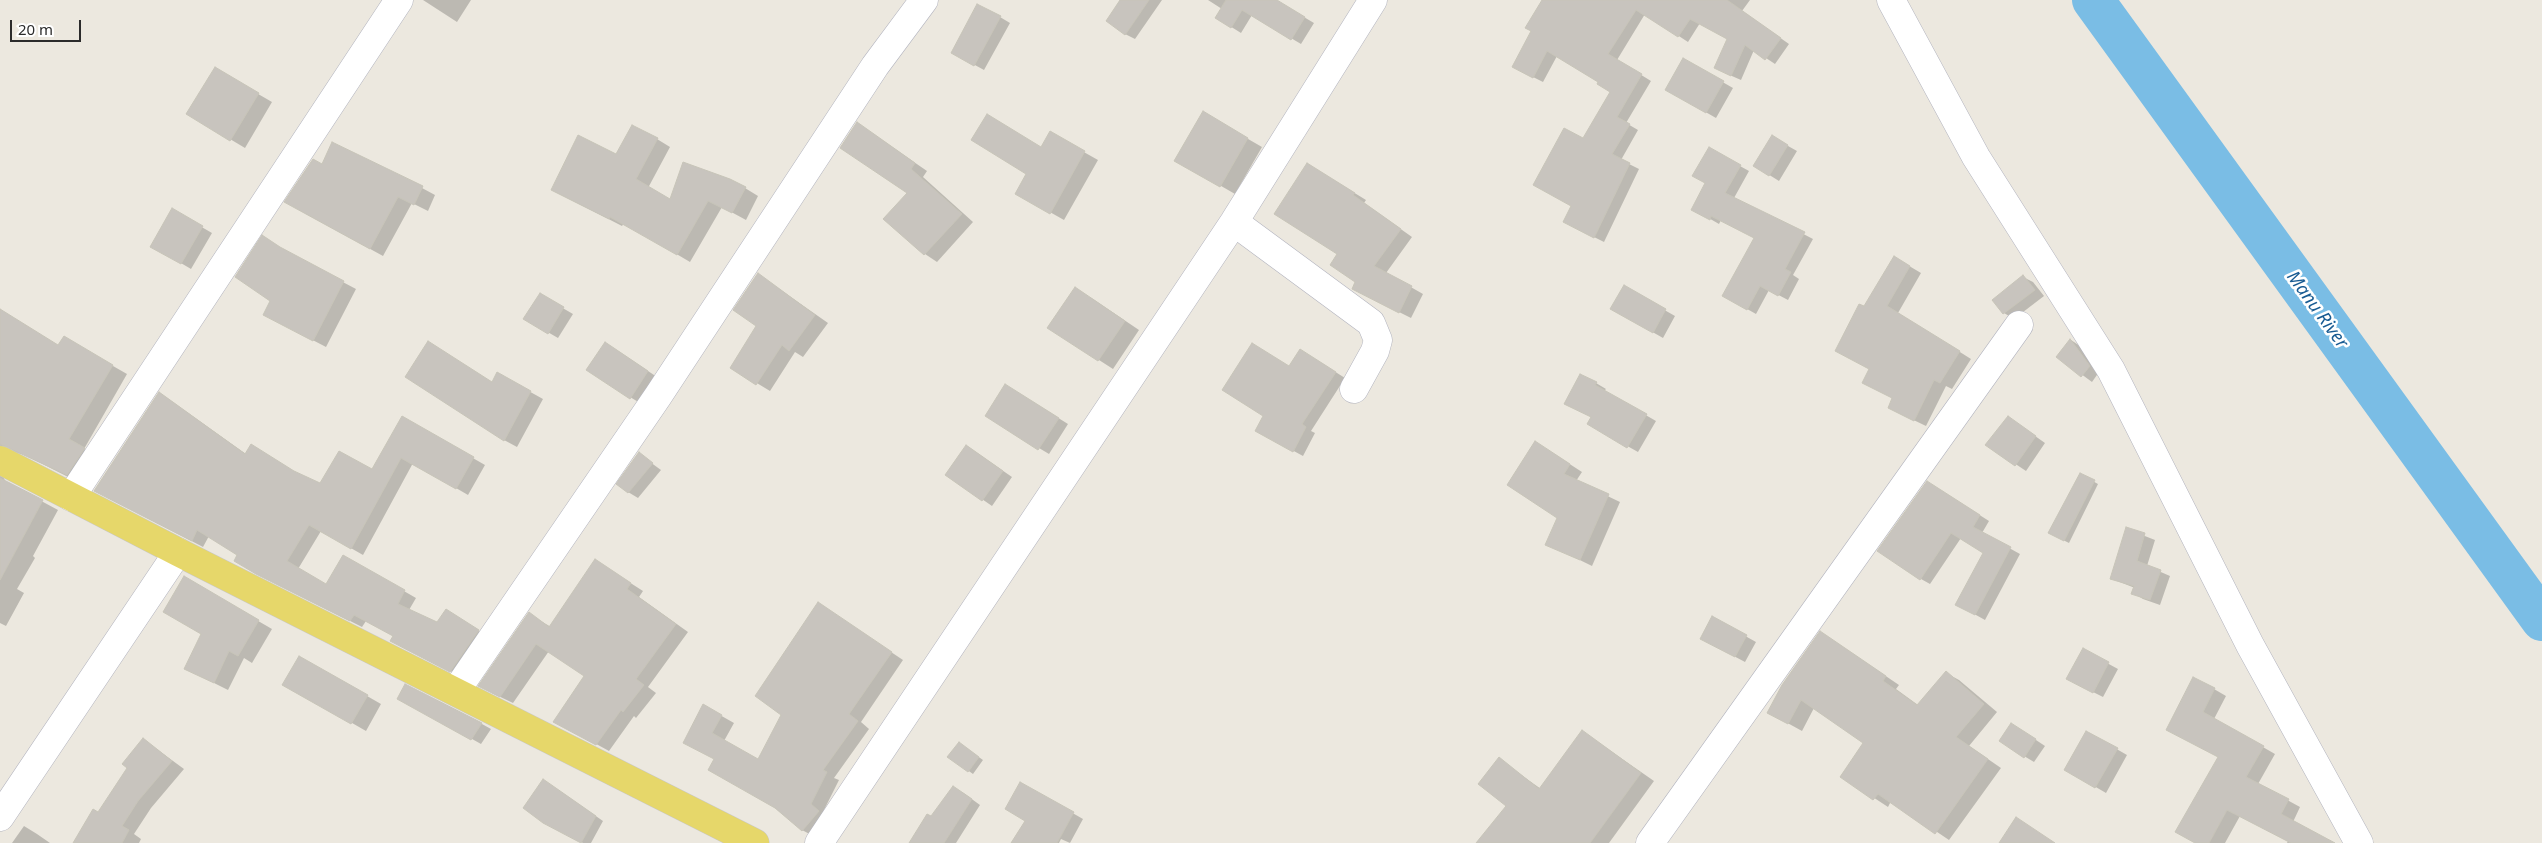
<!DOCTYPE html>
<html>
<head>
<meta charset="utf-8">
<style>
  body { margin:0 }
  #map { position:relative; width:2542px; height:843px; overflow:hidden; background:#ece8df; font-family:"Noto Sans",sans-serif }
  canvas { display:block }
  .scale { position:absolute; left:10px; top:20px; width:71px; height:22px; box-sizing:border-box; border:2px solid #2b2b2b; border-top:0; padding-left:6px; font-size:15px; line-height:18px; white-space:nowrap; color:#2b2b2b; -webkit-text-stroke:4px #fff; paint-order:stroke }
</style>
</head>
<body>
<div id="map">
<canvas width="2542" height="843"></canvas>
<div class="scale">20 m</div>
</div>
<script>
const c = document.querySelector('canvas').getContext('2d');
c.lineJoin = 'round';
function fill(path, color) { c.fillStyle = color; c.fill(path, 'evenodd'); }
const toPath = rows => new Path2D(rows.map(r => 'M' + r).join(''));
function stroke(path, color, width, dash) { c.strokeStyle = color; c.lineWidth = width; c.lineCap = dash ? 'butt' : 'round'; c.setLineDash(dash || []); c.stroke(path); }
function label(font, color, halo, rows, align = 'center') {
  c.font = font + ' "Noto Sans",sans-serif'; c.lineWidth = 5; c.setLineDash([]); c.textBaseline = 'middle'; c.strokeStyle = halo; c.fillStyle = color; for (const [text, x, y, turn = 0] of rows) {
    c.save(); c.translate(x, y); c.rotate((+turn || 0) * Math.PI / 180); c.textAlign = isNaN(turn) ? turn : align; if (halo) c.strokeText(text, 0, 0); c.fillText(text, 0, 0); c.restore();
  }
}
const shadow = toPath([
  [423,0,471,0,457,22],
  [1122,0,1162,0,1135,39,1125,34],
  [1208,0,1275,0,1314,23,1301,44,1252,15,1241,33,1217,18,1222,9],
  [1544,0,1750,0,1742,11,1789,44,1775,64,1754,50,1741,80,1725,73,1728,38,1700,23,1688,42,1645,14,1617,60,1651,81,1626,123,1638,130,1621,160,1639,169,1604,242,1574,227,1573,206,1583,140,1611,92,1600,82,1557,56,1543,82,1523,72,1533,31],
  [1000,17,1010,23,984,70,962,58],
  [1684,60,1733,88,1716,118,1667,90],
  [215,69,272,102,245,148,188,114],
  [1203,113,1262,147,1235,194,1176,160],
  [869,131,927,171,923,177,973,222,937,262,925,254,885,219,909,192],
  [1050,133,1098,160,1064,220,1016,193],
  [1772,137,1797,151,1779,181,1755,166],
  [657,139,670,147,648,188,671,200,745,188,758,196,746,220,722,207,690,262,624,223,622,226,552,190],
  [1709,149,1749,171,1734,198,1813,239,1793,275,1799,279,1788,300,1769,290,1756,314,1724,296,1755,238,1721,220,1719,224,1693,209,1707,183],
  [322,166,422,188,435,195,428,211,412,203,383,256,299,210],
  [1319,171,1366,200,1364,203,1412,237,1386,273,1423,294,1411,318,1365,295,1339,253],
  [172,210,212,233,191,269,152,246],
  [288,253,356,289,326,347,278,322,272,301],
  [1894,257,1921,273,1898,313,1971,359,1952,389,1946,386,1926,426,1901,414,1894,398,1871,369,1865,308],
  [758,274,828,323,803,357,795,352,770,391,732,368,758,326],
  [2023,277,2033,282,2044,296,2014,319,2004,313],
  [1624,287,1675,316,1663,338,1612,309],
  [540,295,573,314,558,338,525,319],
  [1090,297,1139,330,1113,369,1049,328],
  [0,313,59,347,64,338,127,374,84,449,99,458,74,480,23,454,15,453,0,468],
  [2071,340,2080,346,2099,372,2092,382,2058,357],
  [615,349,657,377,640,403,630,397],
  [1310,356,1345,378,1311,431,1315,433,1303,456,1266,436,1290,368],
  [498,374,543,399,517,447,504,440,492,383],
  [1596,383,1606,389,1604,391,1656,421,1638,452,1588,424,1592,417,1576,409],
  [1015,391,1068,424,1049,454,1039,448],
  [160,393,246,454,321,485,373,471,403,418,485,465,468,495,413,463,363,555,321,531,298,569,326,586,343,556,416,598,409,610,437,624,457,617,489,638,462,677,403,647,394,636,366,621,362,627,269,580,239,555,209,536,203,547,107,497],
  [2018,424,2045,443,2026,471,1987,445],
  [967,446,1012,477,992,506,947,475],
  [1548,450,1582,472,1576,481,1620,502,1592,566,1547,544,1559,517],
  [639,454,661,470,638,498,628,492],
  [0,472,6,482,58,510,33,556,35,558,17,589,24,593,6,626,0,623],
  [2080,474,2098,484,2069,543,2049,533],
  [1937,488,1989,521,1982,533,2020,554,1985,620,1967,610,1985,553,1961,538,1930,584,1921,579],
  [2127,529,2155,540,2147,566,2170,576,2160,605,2143,599,2133,593,2135,588,2112,579],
  [607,568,643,591,639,597,688,632,648,687,656,693,636,718,634,716,609,751,567,728,586,676,549,651,513,703,492,693,529,614,551,627],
  [184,578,272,629,252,663,244,658,228,690,186,669,203,634],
  [819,604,903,660,861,722,869,729,834,778,839,780,823,812,830,819,815,837,802,830,716,759,704,706,734,723,724,741,758,761,783,714],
  [1713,618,1756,642,1745,662,1711,644],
  [1834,641,1899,685,1896,689,1918,705,1946,673,1959,680,1997,712,1969,746,2001,768,1949,840,1891,801,1888,807,1841,776,1865,743,1814,708,1802,731,1782,720],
  [2083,650,2118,669,2103,697,2077,684],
  [299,657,381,704,366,731,284,684],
  [406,686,482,724,491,729,481,744,399,698],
  [2214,689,2226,696,2214,719,2275,754,2258,784,2300,807,2293,822,2327,843,2287,843,2288,841,2240,816,2225,843,2197,843,2219,757,2179,736],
  [2021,730,2045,746,2034,762,2024,756],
  [1582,731,1654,781,1609,843,1479,843,1508,806,1499,759,1541,789],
  [2087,732,2127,755,2106,793,2065,769],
  [143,739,184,769,151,808,134,834,141,839,139,843,74,843,98,813,129,768],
  [963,746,983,760,973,774,949,757],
  [1020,783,1083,819,1070,843,1061,839,1059,843,1012,843,1027,821],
  [551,785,603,821,591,843,583,843,552,827],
  [962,792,980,805,956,843,910,843,931,818],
  [24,826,37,834,50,843,12,843]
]);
const river = toPath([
  [2093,0,2542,620]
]);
const building = toPath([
  [1120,0,1149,0,1125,35,1106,21,1120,0],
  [1226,0,1277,0,1305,17,1291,40,1242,10,1231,28,1215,18,1226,0],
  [1542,0,1727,0,1781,38,1765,60,1745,45,1731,76,1714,68,1727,39,1690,19,1678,37,1636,10,1608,54,1642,74,1617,117,1630,124,1612,154,1630,163,1594,238,1563,222,1571,206,1533,185,1564,128,1583,138,1610,92,1597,84,1598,82,1547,51,1533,78,1512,67,1531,31,1525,28,1542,0],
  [977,4,1001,16,974,66,951,53,977,4],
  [1683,58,1724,81,1706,113,1665,90,1683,58],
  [215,67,259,93,230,141,186,114,215,67],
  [1203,111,1248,138,1220,187,1174,161,1203,111],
  [987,114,1041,147,1050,131,1085,151,1050,214,1015,194,1026,174,971,140,987,114],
  [857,122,915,163,911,169,962,214,924,255,883,219,907,193,840,148,857,122],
  [632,125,658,138,636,179,670,199,683,162,730,179,746,187,732,213,708,201,677,255,610,217,609,219,551,190,578,135,616,154,632,125],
  [1772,135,1788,145,1769,176,1753,166,1772,135],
  [332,142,423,186,414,205,398,197,370,249,284,202,313,159,322,164,332,142],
  [1709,147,1741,165,1725,193,1805,232,1785,269,1791,272,1778,296,1760,286,1747,310,1722,296,1754,238,1711,216,1710,220,1691,210,1705,183,1692,176,1709,147],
  [1307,163,1355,193,1353,195,1401,229,1374,266,1412,286,1399,313,1352,289,1355,282,1330,265,1337,254,1274,214,1307,163],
  [172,208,203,226,181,264,150,247,172,208],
  [262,235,280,247,344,281,313,341,263,315,270,301,235,277,262,235],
  [1894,256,1910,266,1887,306,1960,351,1940,383,1934,380,1914,421,1888,408,1892,398,1862,383,1869,369,1835,351,1859,304,1864,306,1894,256],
  [758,273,815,315,789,351,782,345,756,385,730,368,756,326,733,310,758,273],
  [2023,275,2035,290,2003,314,1992,300,2023,275],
  [1624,285,1666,309,1653,333,1610,309,1624,285],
  [1075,287,1125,321,1098,361,1047,328,1075,287],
  [540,293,564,307,548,334,523,319,540,293],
  [0,309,58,345,64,336,113,365,69,439,85,448,67,475,0,444,0,309],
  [2070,339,2090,366,2081,377,2056,357,2070,339],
  [428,341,492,382,497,372,531,391,504,441,405,377,428,341],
  [605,342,648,371,630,399,586,370,605,342],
  [1252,343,1289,366,1300,349,1336,372,1302,424,1306,427,1293,452,1255,431,1263,416,1222,390,1252,343],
  [1580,374,1597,382,1595,385,1647,414,1627,448,1587,424,1591,417,1564,404,1580,374],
  [1005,384,1059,418,1038,450,985,416,1005,384],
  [159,392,245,454,251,444,294,471,320,483,339,451,372,469,402,416,474,457,456,489,401,458,351,549,309,525,287,561,326,584,343,555,405,590,398,604,437,622,446,609,479,630,450,672,390,641,393,636,354,615,350,621,256,574,234,561,237,555,197,530,192,541,94,491,159,392],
  [2008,416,2036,436,2015,466,1985,445,2008,416],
  [1535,441,1570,464,1564,474,1609,494,1580,560,1545,545,1557,518,1507,485,1535,441],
  [966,445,1003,471,982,501,945,475,966,445],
  [639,452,653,463,628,493,616,484,639,452],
  [2080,473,2095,480,2064,541,2048,533,2080,473],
  [0,478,43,500,0,580,0,478],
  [1927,481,1980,515,1973,527,2011,547,1975,615,1955,605,1983,553,1951,533,1920,580,1877,551,1927,481],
  [2126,527,2145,533,2137,561,2161,570,2150,600,2131,594,2134,586,2110,579,2126,527],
  [595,559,631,583,627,589,676,624,636,679,644,685,623,712,621,710,596,745,553,722,584,676,536,644,500,697,478,686,529,612,549,627,595,559],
  [184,576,259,620,238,656,229,651,214,683,184,669,201,634,163,612,184,576],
  [818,602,892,652,849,714,858,721,823,770,827,772,811,804,819,811,802,831,775,808,708,770,714,759,683,743,703,704,722,715,712,733,758,759,781,715,755,696,818,602],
  [1712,616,1747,635,1735,657,1700,639,1712,616],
  [1820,631,1886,676,1883,681,1917,705,1946,671,1984,704,1956,737,1988,759,1935,834,1878,794,1873,800,1840,777,1863,743,1801,700,1788,724,1767,713,1782,685,1820,631],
  [2083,648,2109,662,2093,693,2066,679,2083,648],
  [299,656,368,695,351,724,282,685,299,656],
  [2193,677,2215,688,2203,712,2264,746,2246,777,2289,799,2281,814,2335,843,2291,843,2227,810,2209,843,2195,843,2175,832,2218,757,2166,730,2193,677],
  [405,684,482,723,471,740,397,699,405,684],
  [2011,723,2036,739,2024,758,1999,741,2011,723],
  [1582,730,1641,773,1590,843,1476,843,1506,806,1478,784,1499,757,1539,789,1582,730],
  [2086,731,2118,748,2095,788,2064,770,2086,731],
  [143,738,172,761,138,801,122,826,129,830,122,843,73,843,93,809,98,812,127,768,122,764,143,738],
  [959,742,979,757,968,772,947,757,959,742],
  [543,779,596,816,581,843,543,823,523,808,543,779],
  [1020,782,1074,812,1057,843,1011,843,1025,821,1005,809,1020,782],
  [953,786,972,799,944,843,909,843,927,814,931,816,953,786],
  [2016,817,2055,843,1999,843,2016,817]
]);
const minor = toPath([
  [1891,0,1976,157,2111,370,2250,645,2359,843],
  [1234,222,1371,323,1378,340,1375,351,1354,389],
  [71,497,399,0],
  [456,691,658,396,875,66,924,0],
  [0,817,178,552],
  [819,843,1234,222,1373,0],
  [1650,843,2019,325]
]);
const major = toPath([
  [0,460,178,552,755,843]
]);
const waterNames = [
  ["Manu River",2317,310,54]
];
fill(shadow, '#0003');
stroke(river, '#7abde5', 42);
fill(building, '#c8c4be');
stroke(building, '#c7c4b8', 1);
stroke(minor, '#b2b3be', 29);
stroke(major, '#c8c8c8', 29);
stroke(minor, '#fff', 28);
stroke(major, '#e6d76a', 28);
label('italic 18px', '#185b92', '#fff', waterNames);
</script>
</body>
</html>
